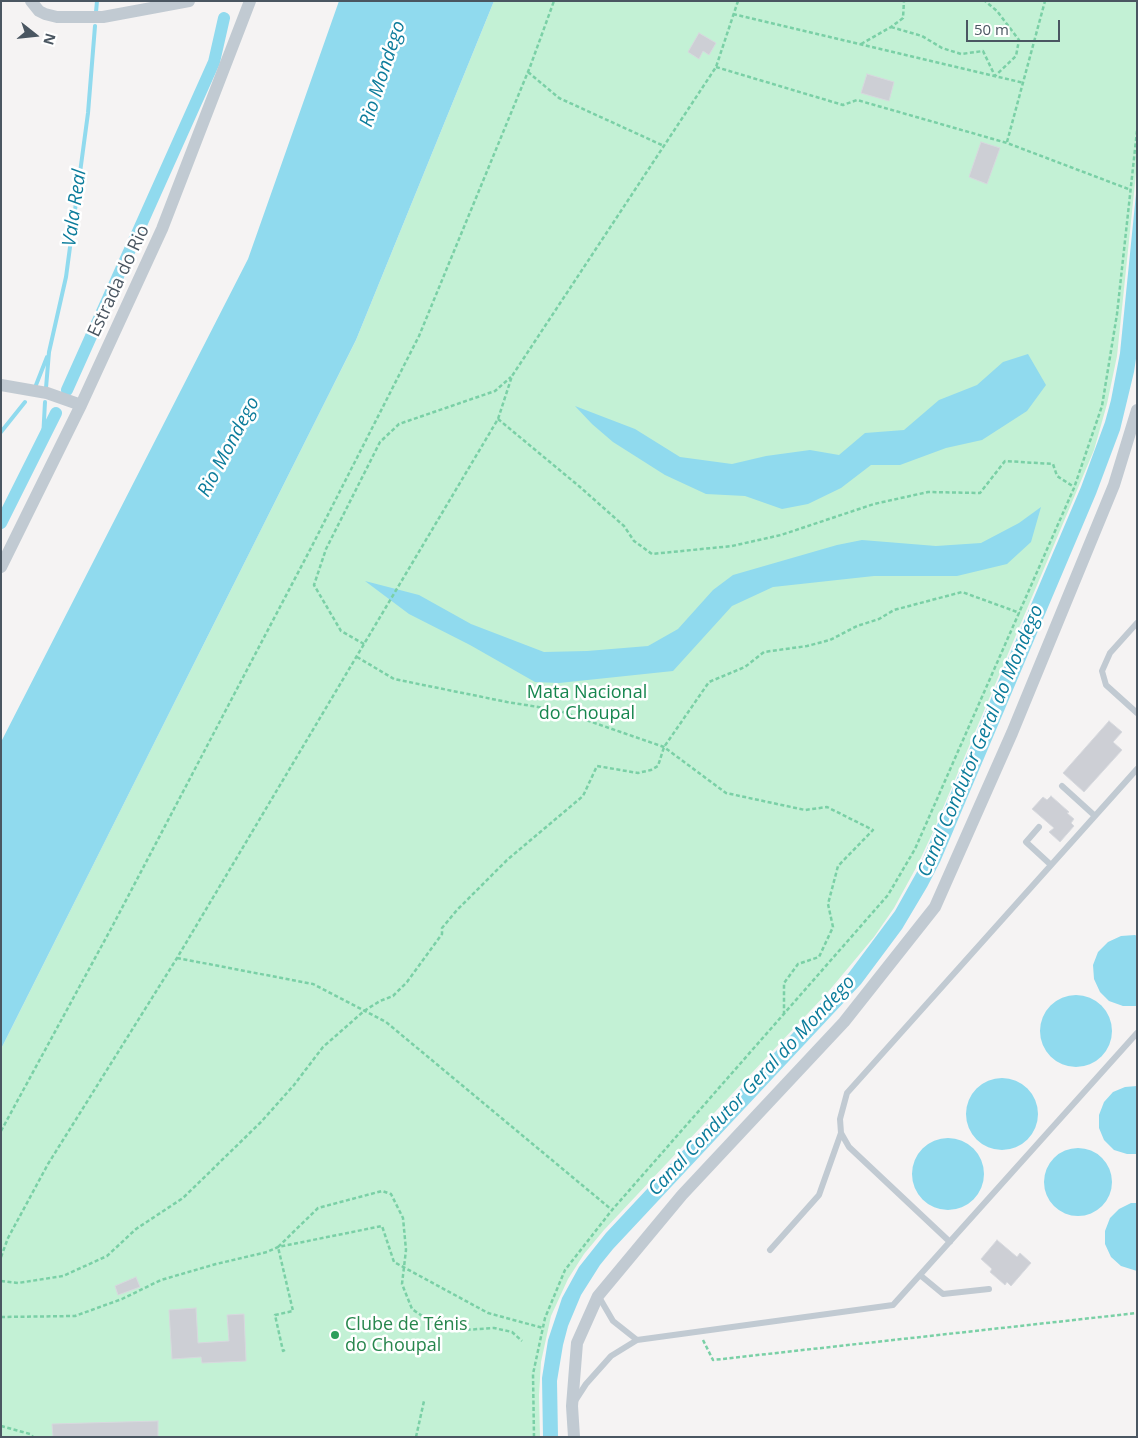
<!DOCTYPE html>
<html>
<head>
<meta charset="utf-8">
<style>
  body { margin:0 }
  #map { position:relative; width:1138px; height:1438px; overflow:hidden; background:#f5f3f3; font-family:"Open Sans",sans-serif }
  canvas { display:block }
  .frame { position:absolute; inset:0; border:2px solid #4a5661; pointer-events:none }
  .north { position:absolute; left:10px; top:10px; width:50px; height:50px; -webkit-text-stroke:4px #fff; paint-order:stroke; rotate:106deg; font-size:14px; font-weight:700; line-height:20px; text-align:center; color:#4a5661 }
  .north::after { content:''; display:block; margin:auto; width:18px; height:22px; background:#4a5661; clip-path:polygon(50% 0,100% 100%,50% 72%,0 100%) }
  .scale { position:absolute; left:966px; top:20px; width:94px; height:22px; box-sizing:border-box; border:2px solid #4a5661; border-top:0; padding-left:6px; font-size:15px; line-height:18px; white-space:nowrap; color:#4a5661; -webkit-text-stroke:4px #fff; paint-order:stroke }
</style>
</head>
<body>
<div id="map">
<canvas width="1138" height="1438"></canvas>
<div class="frame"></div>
<div class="north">N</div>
<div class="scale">50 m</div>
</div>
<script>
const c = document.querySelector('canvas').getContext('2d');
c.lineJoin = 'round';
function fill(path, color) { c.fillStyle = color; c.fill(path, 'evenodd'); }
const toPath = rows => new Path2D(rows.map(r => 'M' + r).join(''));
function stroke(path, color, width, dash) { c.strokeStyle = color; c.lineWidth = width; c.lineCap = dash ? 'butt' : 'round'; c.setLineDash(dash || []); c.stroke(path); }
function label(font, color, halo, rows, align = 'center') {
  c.font = font + ' "Open Sans",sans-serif'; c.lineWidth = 5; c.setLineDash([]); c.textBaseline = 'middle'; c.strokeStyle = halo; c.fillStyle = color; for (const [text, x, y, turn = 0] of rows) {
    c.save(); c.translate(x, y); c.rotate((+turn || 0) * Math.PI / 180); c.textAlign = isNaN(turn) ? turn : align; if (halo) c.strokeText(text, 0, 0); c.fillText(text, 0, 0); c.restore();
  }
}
const green = toPath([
  [494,1,1137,1,1137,164,1117,356,1107,404,1094,450,932,834,917,866,894,908,874,937,828,992,604,1230,584,1254,568,1279,551,1316,541,1362,539,1395,540,1437,1,1437,1,1049,356,340]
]);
const water = toPath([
  [339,1,494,1,356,340,1,1049,1,742,248,259],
  [1137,184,1137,352,1134,372,1120,430,1096,494,940,862,927,887,902,929,861,984,613,1249,600,1265,581,1295,568,1326,563,1345,557,1381,558,1437,543,1437,542,1378,548,1340,562,1298,579,1267,606,1233,848,974,895,911,918,870,1081,487,1105,422,1111,400,1120,353],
  [1028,354,1046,385,1027,411,982,440,946,448,900,465,871,465,841,488,808,504,782,509,745,496,706,494,665,475,613,442,592,424,575,406,635,429,680,457,732,464,766,456,810,450,839,455,865,433,904,430,939,400,977,385,1003,362],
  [1041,507,1031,542,1007,564,957,576,874,576,773,587,732,606,673,671,559,683,535,682,470,645,409,614,365,581,419,595,471,624,544,652,587,651,648,646,678,629,713,590,733,575,837,545,862,540,936,546,981,543,1019,523],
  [1135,935,1137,936,1137,1006,1123,1006,1109,1001,1100,992,1094,979,1093,965,1098,952,1108,942,1121,936],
  '1040 1031a36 36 0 1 1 72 0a36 36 0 1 1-72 0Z',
  '966 1114a36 36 0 1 1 72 0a36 36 0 1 1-72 0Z',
  [1137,1086,1137,1154,1127,1154,1114,1150,1104,1140,1099,1128,1099,1115,1104,1102,1113,1092,1125,1087],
  '912 1174a36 36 0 1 1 72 0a36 36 0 1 1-72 0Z',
  '1044 1182a34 34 0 1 1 68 0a34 34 0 1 1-68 0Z',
  [1131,1203,1137,1203,1137,1271,1121,1266,1111,1257,1105,1244,1105,1231,1110,1218,1119,1209]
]);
const stream = toPath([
  [96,12,97,1],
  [36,385,47,357],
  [46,388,49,352,66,277,88,113,95,26],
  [1,432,25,402],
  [43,439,45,402]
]);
const canal = toPath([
  [67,390,214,62,224,18],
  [1,523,56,413]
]);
const building = toPath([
  [699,33,716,43,709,55,703,51,699,59,688,52,699,33],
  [867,74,894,82,889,101,861,93,867,74],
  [981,142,1000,148,987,184,969,177,981,142],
  [1109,721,1122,732,1113,742,1122,750,1084,792,1063,773,1109,721],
  [1051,796,1069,812,1067,813,1074,819,1071,823,1074,826,1060,842,1049,832,1054,828,1032,809,1043,797,1047,800,1051,796],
  [997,1240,1017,1257,1020,1253,1031,1263,1011,1286,1007,1282,1005,1285,990,1272,992,1269,981,1259,997,1240],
  [136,1277,140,1287,118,1295,115,1286,136,1277],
  [196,1308,198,1343,229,1341,227,1315,244,1314,246,1361,202,1363,201,1357,172,1359,169,1310,196,1308],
  [158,1421,158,1437,53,1437,52,1424,158,1421]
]);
const path = toPath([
  [733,14,1024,83],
  [891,27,922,36,942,48,961,54,983,51,995,76,1016,56,1019,40,997,11,985,1],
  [861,44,891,27,903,18,904,1],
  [716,67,843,105,857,100,1007,143,1131,190],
  [528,72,559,98,664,146],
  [1007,142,1045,1],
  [498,419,580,487,624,526,634,541,652,554,732,546,781,535,874,504,928,492,980,493,1005,461,1053,464,1057,476,1074,487],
  [364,644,341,631,314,585,326,549,380,442,399,424,495,391,511,377],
  [357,657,394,679,507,702,557,710,664,747,726,793,805,810,827,807,873,830,838,866,828,904,833,927,819,957,798,964,784,983,784,1015],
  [177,958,313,984,386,1022,612,1210],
  [1,1131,113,925,312,546,419,336,530,67,554,1],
  [1,1257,8,1238,48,1164,177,958,498,419,512,376,716,67,738,1],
  [1,1281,18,1283,63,1276,107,1256,136,1229,183,1198,261,1122,294,1085,323,1047,364,1011,380,1001,393,996,407,982,442,934,442,928,457,910,507,860,583,796,597,766,638,773,651,770,658,766,664,747,709,682,745,667,764,652,807,646,830,640,857,626,879,619,894,610,962,592,1020,613],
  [1,1317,75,1316,122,1299,161,1280,216,1264,267,1252,278,1247,382,1226,394,1262,488,1313,543,1328],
  [703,1340,713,1360,1137,1313],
  [285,1350,283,1351,275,1315,293,1311,278,1247,318,1208,382,1191,391,1194,403,1218,406,1250,402,1284,412,1309,438,1327,464,1330,494,1328,512,1332,522,1341],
  [1,1426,30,1434,33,1437],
  [416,1437,424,1401],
  [534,1437,533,1374,545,1318,565,1270,612,1210,888,895,915,849,1074,488,1102,406,1117,314,1137,131]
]);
const service = toPath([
  [1137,623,1110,653,1102,671,1106,685,1137,713],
  [1062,786,1095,816],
  [1039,827,1026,842,1051,865],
  [950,1242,849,1147,841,1133,840,1119,847,1093,1137,769],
  [770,1250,819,1195,841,1133],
  [920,1275,943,1294,989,1289],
  [599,1297,613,1321,637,1340],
  [575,1401,586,1384,611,1356,637,1340,893,1305,1137,1033]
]);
const minor = toPath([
  [31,1,39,11,45,14,57,17,103,17,189,1],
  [1,385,47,393,81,405],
  [1,567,81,405,162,229,250,1],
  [574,1437,572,1406,577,1343,598,1296,682,1195,844,1022,935,907,1012,733,1114,485,1137,410]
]);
const markers = [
  [335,1335,5,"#2e9e5b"]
];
const streetNames = [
  ["Estrada do Rio",119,281,-65]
];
const parkNames = [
  ["Mata Nacional",587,693],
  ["do Choupal",587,714]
];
const leisureNames = [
  ["Clube de Ténis",345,1325],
  ["do Choupal",345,1346]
];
const waterNames = [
  ["Rio Mondego",383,74,-72],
  ["Vala Real",75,208,-82],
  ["Rio Mondego",229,447,-62],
  ["Canal Condutor Geral do Mondego",981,741,-67],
  ["Canal Condutor Geral do Mondego",752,1086,-47]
];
fill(green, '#c3f1d5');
fill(water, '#90daee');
stroke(stream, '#90daee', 4);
stroke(canal, '#90daee', 12);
fill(building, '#cdcfd5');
stroke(building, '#d7d9de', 1);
stroke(path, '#7ad0a6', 2.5, [4, 2.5]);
stroke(service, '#c1cad2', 6);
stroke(minor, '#c1cad2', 12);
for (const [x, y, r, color] of markers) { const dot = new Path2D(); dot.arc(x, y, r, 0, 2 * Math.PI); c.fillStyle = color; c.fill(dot); stroke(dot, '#fff', 2); }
label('18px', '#4a5661', '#fff', streetNames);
label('18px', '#17864f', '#fff', parkNames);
label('18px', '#27864d', '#fff', leisureNames, 'left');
label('italic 19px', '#0c7c9b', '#fff', waterNames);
</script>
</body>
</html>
